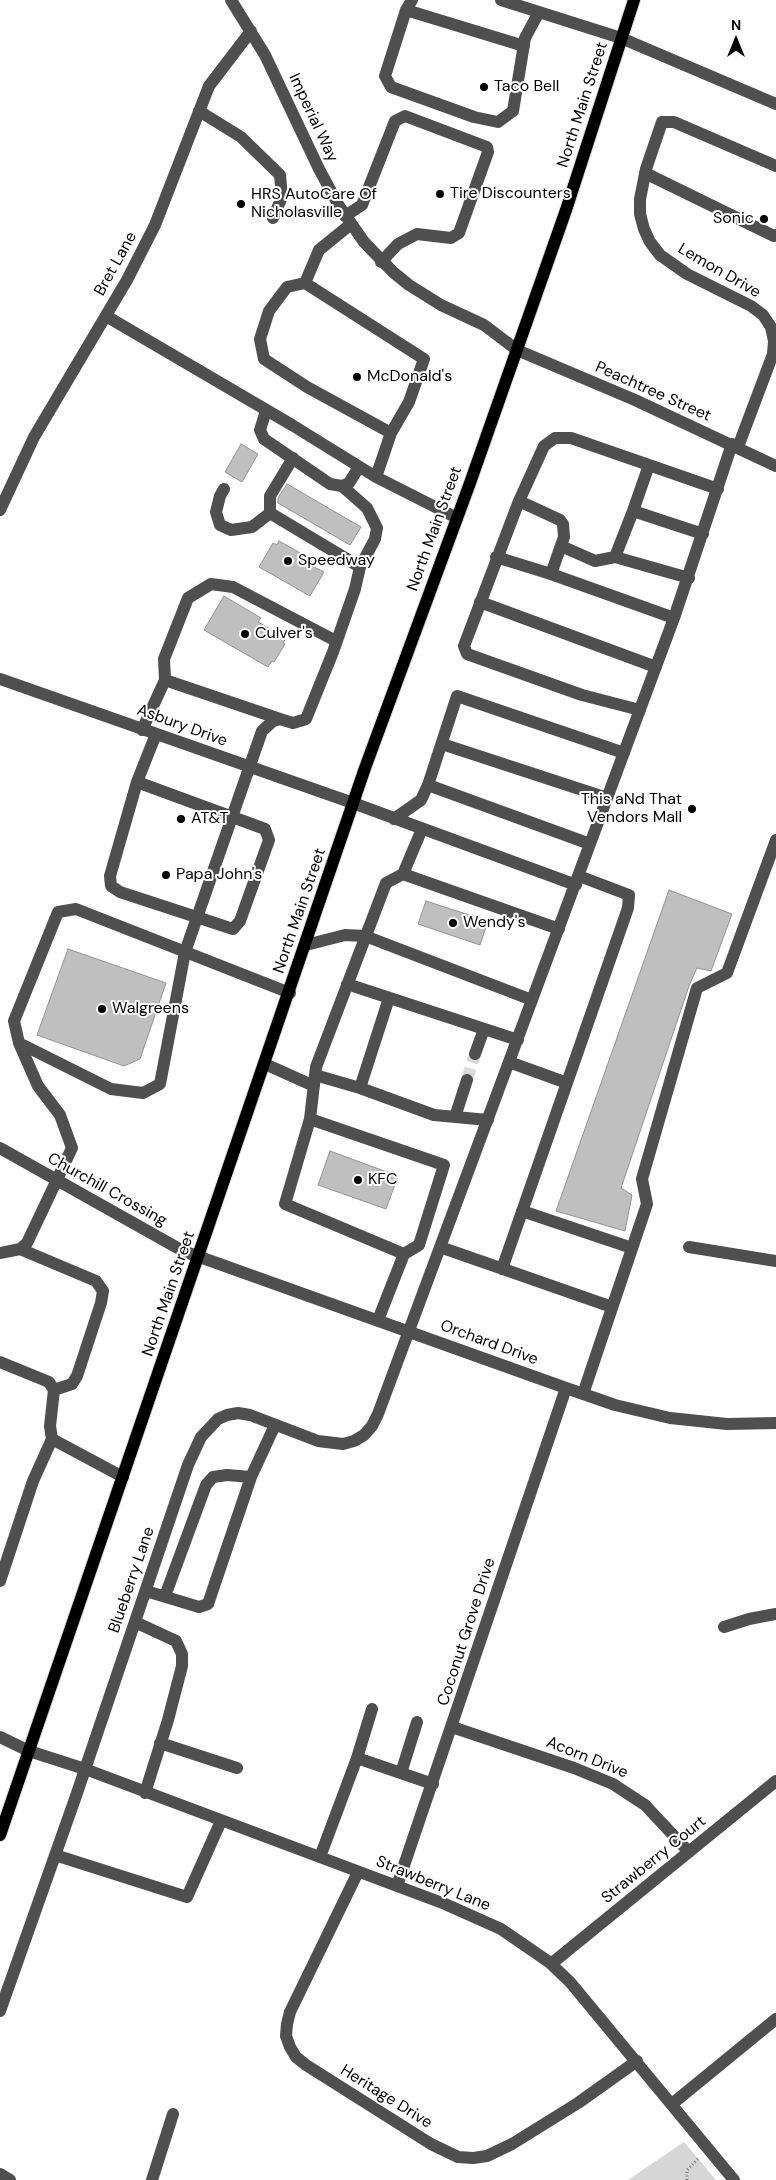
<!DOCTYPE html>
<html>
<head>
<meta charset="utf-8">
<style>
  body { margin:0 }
  #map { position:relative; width:776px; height:2180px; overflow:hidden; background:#fff; font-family:"DM Sans",sans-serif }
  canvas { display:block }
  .north { position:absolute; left:711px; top:15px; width:50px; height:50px; -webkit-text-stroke:4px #fff; paint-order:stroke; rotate:0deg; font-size:14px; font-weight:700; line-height:20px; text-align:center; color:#000 }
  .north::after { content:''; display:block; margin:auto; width:18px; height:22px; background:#000; clip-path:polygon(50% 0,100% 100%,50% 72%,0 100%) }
</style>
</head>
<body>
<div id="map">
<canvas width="776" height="2180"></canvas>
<div class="north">N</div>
</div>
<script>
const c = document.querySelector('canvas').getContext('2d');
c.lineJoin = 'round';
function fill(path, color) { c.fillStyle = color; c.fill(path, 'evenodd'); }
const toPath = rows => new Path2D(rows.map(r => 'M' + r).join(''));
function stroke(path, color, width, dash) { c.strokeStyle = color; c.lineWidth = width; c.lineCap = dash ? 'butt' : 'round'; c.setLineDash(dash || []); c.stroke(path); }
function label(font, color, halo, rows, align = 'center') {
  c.font = font + ' "DM Sans",sans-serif'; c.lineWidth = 4; c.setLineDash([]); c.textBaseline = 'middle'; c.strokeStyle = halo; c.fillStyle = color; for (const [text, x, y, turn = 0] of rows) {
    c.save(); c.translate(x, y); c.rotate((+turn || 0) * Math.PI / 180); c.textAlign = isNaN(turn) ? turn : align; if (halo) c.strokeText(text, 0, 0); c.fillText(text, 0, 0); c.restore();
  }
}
const green = toPath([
  [684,2142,716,2180,628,2180]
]);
const building = toPath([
  [241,444,258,454,242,482,225,472,241,444],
  [287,484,361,527,350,545,278,503,278,498,287,484],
  [279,541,311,559,310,565,324,572,310,596,259,567,273,543,277,545,279,541],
  [224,596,261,618,258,622,286,638,283,643,285,644,274,662,272,661,268,667,204,630,224,596],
  [669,890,732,914,711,971,697,968,689,986,621,1188,632,1195,625,1231,556,1211,669,890],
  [426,901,488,921,480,945,418,924,426,901],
  [68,949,166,983,140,1059,124,1066,37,1035,68,949],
  [330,1151,398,1176,386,1209,318,1185,330,1151]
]);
const minorTunnel = toPath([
  [467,1080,475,1054]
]);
const path = toPath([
  [687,2180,687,2170,699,2158]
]);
const minor = toPath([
  [231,0,265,55,319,169,339,206,364,242,393,272,409,285,441,305,484,325,517,350,635,400,776,466],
  [412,0,406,10,385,76,391,87,474,117,498,122,513,111,525,38,539,12],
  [501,0,621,38,776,104],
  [406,10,524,46],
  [199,111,241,137,280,175,282,197,273,218],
  [645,173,774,236,776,235],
  [345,216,362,205,395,121,405,116,487,147,488,152,459,233,451,238,417,234,398,244,381,262],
  [305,283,319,250,351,224],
  [106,316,292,425,376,477,457,518],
  [266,411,260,430,264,439,330,484,342,486,349,483,359,467],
  [738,447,773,354,774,341,771,327,763,315,751,306,687,274,660,255,650,242,644,229,640,214,640,199,646,169,662,122,674,122,776,166],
  [293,458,270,496,270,513,360,567],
  [376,477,391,433,409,402,424,359,305,283,287,287,269,311,260,339,264,359,307,387,391,433],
  [224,489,220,496,216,512,220,525,231,530,252,527,270,513],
  [519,501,560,520,563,524,564,537,551,574],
  [0,510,34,437,127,280,155,225,209,86,251,31],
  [633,511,649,465],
  [561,546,595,561,615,557,689,578],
  [496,557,551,574,674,618],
  [615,557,633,511,703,534],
  [480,602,656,667],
  [0,679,353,803,576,885],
  [165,680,164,659,188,598,211,584,233,587,336,641],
  [640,710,582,695,467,654,464,646,519,501,544,446,555,438,571,438,718,489],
  [142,730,165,680,280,719],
  [442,744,607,798],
  [137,782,265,829,269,840,240,921,233,929,120,892,111,886,110,876,137,782,156,734],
  [394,819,421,800,428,785],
  [590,844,428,785,457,696,624,753],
  [403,874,422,829],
  [306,945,345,935,365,936,532,1000],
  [347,984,518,1040],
  [19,1043,111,1089,143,1093,160,1084,185,952,262,731,273,721,280,719,293,723,306,719,333,652,355,589,360,567,375,539,377,528,367,508,342,486],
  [475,1054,484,1029],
  [509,1062,567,1083],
  [265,1064,314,1086],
  [315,1075,360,1088,434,1115,488,1120],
  [360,1088,389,998],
  [455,1117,467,1080],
  [310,1119,444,1165,419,1245,404,1254,378,1320],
  [0,1148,183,1251,566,1388,615,1405,670,1418,727,1424,776,1423],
  [522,1211,632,1248],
  [440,1247,612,1307],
  [689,1247,776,1261],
  [20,1249,96,1281,103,1291,101,1303,77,1376,72,1384,54,1390],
  [0,1253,20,1249,27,1243,72,1148,60,1115,38,1086,19,1043,14,1021,58,912,76,909,290,993],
  [404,1254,285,1204,310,1119,316,1067,386,883,403,874,559,929],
  [502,1269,628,908,629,895,579,876],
  [0,1362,49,1382,54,1390,50,1426,52,1439,123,1477],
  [583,1394,647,1204,642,1179,697,988,727,973,776,840],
  [0,1581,33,1481,52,1439],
  [146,1591,199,1607,208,1604,251,1477,275,1425],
  [165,1596,206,1485,213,1477,227,1475,251,1477],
  [135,1622,176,1641,182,1654,182,1666,168,1720,145,1793],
  [724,1627,749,1619,776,1614],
  [452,1727,574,1768,613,1784,645,1805,689,1852],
  [0,1737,29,1751,85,1769,445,1904,501,1929,549,1962,570,1982,734,2180],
  [160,1743,237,1768],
  [357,1758,372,1709],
  [401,1773,417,1722],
  [55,1855,187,1897,221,1821],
  [320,1857,357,1758,433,1784],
  [358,1872,290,2012,287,2024,286,2036,290,2047,296,2057,306,2065,431,2144,458,2157,473,2158,487,2156,512,2144,578,2103,637,2061],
  [397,1886,566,1388],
  [551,1964,776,1781],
  [0,2011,76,1796,188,1465,201,1437,218,1419,227,1415,238,1413,250,1415,318,1441,343,1444,354,1441,364,1435,372,1426,378,1414,674,618,732,444],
  [672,2104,776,2019],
  [0,2174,10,2180],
  [152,2180,173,2114]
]);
const major = toPath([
  [0,1835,365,768,470,483,566,210,634,0]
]);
const markers = [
  [484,87,5,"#000"],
  [440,194,5,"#000"],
  [241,204,5,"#000"],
  [764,219,5,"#000"],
  [357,377,5,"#000"],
  [288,561,5,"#000"],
  [245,634,5,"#000"],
  [692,809,5,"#000"],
  [181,819,5,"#000"],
  [166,875,5,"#000"],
  [453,923,5,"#000"],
  [102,1009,5,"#000"],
  [358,1180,5,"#000"]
];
const poiNames = [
  ["Taco Bell",494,87],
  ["Tire Discounters",450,194],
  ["HRS AutoCare Of",251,195],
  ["Nicholasville",251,213],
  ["Sonic",754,219,"right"],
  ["McDonald's",367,377],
  ["Speedway",298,561],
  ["Culver's",255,634],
  ["This aNd That",682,800,"right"],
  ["Vendors Mall",682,818,"right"],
  ["AT&T",191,819],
  ["Papa John's",176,875],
  ["Wendy's",463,923],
  ["Walgreens",112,1009],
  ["KFC",368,1180]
];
const streetNames = [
  ["North Main Street",583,105,-72],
  ["Imperial Way",313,118,65],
  ["Bret Lane",116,264,-61],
  ["Lemon Drive",719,271,30],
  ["Peachtree Street",653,392,24],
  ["North Main Street",435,529,-70],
  ["Asbury Drive",182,726,20],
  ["North Main Street",300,911,-71],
  ["Churchill Crossing",107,1190,29],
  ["North Main Street",169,1294,-71],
  ["Orchard Drive",489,1343,20],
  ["Blueberry Lane",132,1580,-71],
  ["Coconut Grove Drive",467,1632,-72],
  ["Acorn Drive",587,1758,22],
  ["Strawberry Court",654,1860,-39],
  ["Strawberry Lane",433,1884,22],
  ["Heritage Drive",386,2097,32]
];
fill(green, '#d6d6d6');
fill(building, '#bfbfbf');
stroke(building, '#939393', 1);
stroke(minorTunnel, '#d9d9d9', 12, [12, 6]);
stroke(major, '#dbdbdb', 14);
stroke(path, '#717171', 3, [1, 2.5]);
stroke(minor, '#4f4f4f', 12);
stroke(major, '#000', 12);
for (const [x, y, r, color] of markers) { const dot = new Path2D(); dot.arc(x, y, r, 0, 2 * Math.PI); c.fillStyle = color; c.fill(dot); stroke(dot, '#fff', 2); }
label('16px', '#000', '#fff', poiNames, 'left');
label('16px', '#000', '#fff', streetNames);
</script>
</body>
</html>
